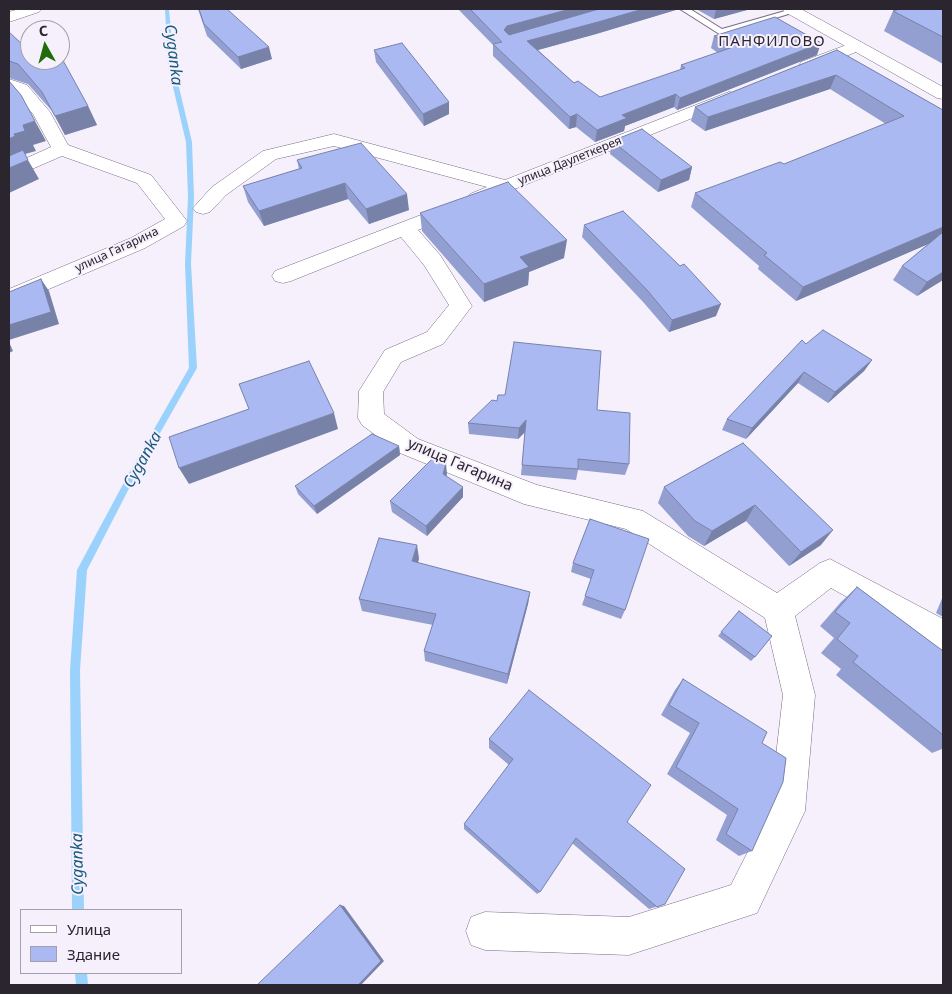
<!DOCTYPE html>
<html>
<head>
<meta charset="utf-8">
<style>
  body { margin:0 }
  #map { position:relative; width:952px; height:994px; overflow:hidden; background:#f5f0fb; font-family:"Noto Sans",sans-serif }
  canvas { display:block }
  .frame { position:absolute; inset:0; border:10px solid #2b2530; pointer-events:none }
  .legend { position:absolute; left:20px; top:909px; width:162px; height:65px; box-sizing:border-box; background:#f5f0fb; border:1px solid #a49faa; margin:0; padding:6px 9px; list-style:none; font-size:15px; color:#2b2530 }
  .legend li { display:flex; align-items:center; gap:10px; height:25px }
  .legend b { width:25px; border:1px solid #a49faa }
  .north { position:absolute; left:20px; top:20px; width:50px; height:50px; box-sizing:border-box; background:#f5f0fb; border:1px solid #a49faa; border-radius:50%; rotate:353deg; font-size:14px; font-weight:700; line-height:20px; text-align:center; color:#2b2530 }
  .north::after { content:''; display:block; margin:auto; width:18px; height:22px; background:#216b09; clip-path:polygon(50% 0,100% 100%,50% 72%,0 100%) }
</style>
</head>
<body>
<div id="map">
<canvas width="952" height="994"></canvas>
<div class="frame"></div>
<ul class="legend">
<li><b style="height:6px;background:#fff"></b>Улица</li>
<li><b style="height:14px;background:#abb9f2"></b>Здание</li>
</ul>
<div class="north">С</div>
</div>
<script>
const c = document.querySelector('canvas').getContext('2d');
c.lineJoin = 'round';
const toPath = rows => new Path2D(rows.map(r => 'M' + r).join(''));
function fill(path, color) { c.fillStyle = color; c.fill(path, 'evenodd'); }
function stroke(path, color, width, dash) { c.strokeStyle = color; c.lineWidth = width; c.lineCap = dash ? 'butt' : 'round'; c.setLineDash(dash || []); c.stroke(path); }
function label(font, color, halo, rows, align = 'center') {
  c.font = font + ' "Noto Sans",sans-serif'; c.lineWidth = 4; c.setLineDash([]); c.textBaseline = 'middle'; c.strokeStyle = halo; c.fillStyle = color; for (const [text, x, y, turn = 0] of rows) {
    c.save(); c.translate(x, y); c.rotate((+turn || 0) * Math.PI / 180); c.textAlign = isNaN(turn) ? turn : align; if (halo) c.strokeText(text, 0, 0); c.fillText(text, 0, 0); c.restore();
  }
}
const stream = toPath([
  [165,9,169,9,174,66,192,142,194,197,191,264,197,368,135,477,87,570,80,670,84,910,72,910,70,670,77,570,129,473,189,368,185,264,188,197,186,142,168,66,165,9],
  [75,973,87,973,88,985,76,985,75,973]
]);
const service = toPath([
  [680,9,690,9,722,29,792,9,798,11,721,35,680,9]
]);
const minor = toPath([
  [857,41,863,43,865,46,863,49,813,70,801,70,799,66,801,62,857,41],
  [9,79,27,85,50,112,68,145,151,175,187,221,184,226,145,248,9,306,9,289,131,238,165,219,137,183,62,156,9,179,9,166,51,147,33,114,15,93,9,90,9,79],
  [729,92,735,93,738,97,735,101,477,204,470,202,467,198,470,194,487,187,334,146,276,159,226,195,210,212,203,214,196,212,193,208,212,187,263,151,334,134,505,180,729,92],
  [421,215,428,216,431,221,428,226,418,230,440,255,472,306,443,344,401,362,383,392,384,414,418,439,537,485,643,511,777,593,820,563,830,559,943,619,943,650,932,645,831,588,795,616,815,695,805,811,757,913,629,955,485,950,471,945,466,931,471,917,485,912,629,917,731,885,770,808,783,695,765,618,626,529,524,504,400,453,362,425,358,418,359,391,385,350,427,332,449,305,424,265,401,237,291,281,283,283,275,281,272,276,275,271,421,215]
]);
const tertiary = toPath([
  [782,9,801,9,943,87,943,99,937,98,785,12,782,9]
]);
const primary = toPath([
  [19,9,42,9,39,12,9,22,9,12,19,9]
]);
const wall = toPath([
  [198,9,272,59,241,69,207,36],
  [458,9,679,9,596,34,538,50,574,83,600,97,680,70,681,65,718,53,711,48,714,36,817,55,677,110,674,107,625,126,624,131,595,142,576,127,569,129,493,56,493,45],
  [696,9,747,9,747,10,714,19],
  [943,9,943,64,884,31,893,11],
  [9,32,88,106,97,125,65,135,52,111,28,84,9,78],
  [374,50,449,114,424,126,376,62],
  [837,50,943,110,943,280,917,296,893,280,902,266,928,244,796,301,758,269,759,266,691,207,695,193,784,164,886,124,830,89,705,131,691,121,695,107],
  [612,141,692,167,689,180,658,192,610,154],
  [297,160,409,210,369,224,348,199,264,226,248,202,243,186,299,169],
  [420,213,564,258,529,272,528,285,484,302,422,231],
  [584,225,680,266,716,316,669,332,644,303,582,237],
  [806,344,872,360,864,371,828,403,798,383,746,439,722,430,727,419],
  [597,410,629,464,625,475,578,470,576,480,521,475,525,432,518,439,469,434,468,423],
  [743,443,821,545,789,566,746,521,704,546,688,536,658,503,664,487],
  [399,446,400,455,317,514,298,494,295,486],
  [447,474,446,476,463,497,427,536,392,512,390,501],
  [590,519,625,610,621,619,582,605,591,579,571,572,573,563],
  [419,558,418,563,530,592,528,604,507,684,425,661,424,651,433,625,362,611,359,599],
  [857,587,943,651,943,750,942,749,932,753,836,675,841,669,821,653,834,638,820,626,841,602],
  [943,596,943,617,936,613],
  [739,611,755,657,751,661,718,636],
  [683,679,762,743,752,851,739,856,716,840,727,815,667,774,690,733,661,715,675,690],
  [489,739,627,822,665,904,649,909,572,843,540,892,537,894,464,829,464,824,509,765,489,748]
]);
const shadedWall = toPath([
  [570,9,612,9,506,38,504,30,507,26],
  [643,9,679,9,596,34,527,53,527,41],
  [716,9,747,9,747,10,714,19],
  [821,43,817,55,677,110,680,98],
  [269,47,272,59,241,69,238,57],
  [836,75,830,89,705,131,708,117],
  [676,94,674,107,625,126,624,131,595,142,597,130,622,115],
  [449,102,449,114,424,126,423,114],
  [88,106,97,125,65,135,55,116],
  [577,114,576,127,569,129,570,117],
  [35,121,46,141,33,145,36,151,25,154,9,164,9,139,23,125],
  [28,160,39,179,9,193,9,168],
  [692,167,689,180,658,192,661,180],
  [345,183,348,199,264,226,259,211],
  [407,194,409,210,369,224,366,209],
  [943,227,943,234,940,239,796,301,803,287],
  [567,240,564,258,529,272,528,285,484,302,484,284,520,257],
  [943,272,943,280,917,296,927,282],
  [41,279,49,291,59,324,9,340,9,325],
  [721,304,716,316,669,332,672,320],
  [9,342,13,351,9,353],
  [872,360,864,371,828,403,835,392],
  [804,372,798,383,746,439,752,428],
  [334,413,338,429,189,484,179,468],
  [526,420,525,432,518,439,519,428],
  [399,446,400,455,317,514,314,506],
  [446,463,447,474,444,485,443,474],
  [463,487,463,497,427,536,426,526],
  [755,505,746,521,704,546,712,531],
  [833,530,821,545,789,566,801,552],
  [417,545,419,558,415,574,412,561],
  [530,592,528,604,507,684,508,674],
  [340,905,344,906,384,961,361,985,358,985]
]);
const building = toPath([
  [199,9,227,9,269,47,238,57,204,24,199,9],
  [470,9,570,9,507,26,504,30,509,35,599,9,643,9,598,22,527,41,574,83,578,81,600,97,685,68,681,65,733,47,714,36,775,17,821,43,680,98,676,94,622,115,627,118,597,130,577,114,570,117,493,44,502,42,470,9],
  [900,9,943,9,943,37,893,11,900,9],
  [9,32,23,45,30,42,30,60,60,60,60,55,88,106,55,116,42,92,18,64,9,61,9,32],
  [402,43,449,102,423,114,374,50,402,43],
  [837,50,943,110,943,227,803,287,764,255,767,253,695,193,780,162,784,164,904,116,836,75,708,117,695,107,837,50],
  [9,81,21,95,35,121,23,125,25,131,14,134,15,136,9,139,9,81],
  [642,129,692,167,661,180,612,141,642,129],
  [361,143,407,194,366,209,345,183,259,211,243,186,302,168,297,160,361,143],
  [23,150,28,160,9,168,9,156,23,150],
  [508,182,567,240,520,257,529,267,484,284,420,213,508,182],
  [623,211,680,266,684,264,721,304,672,320,647,290,584,225,623,211],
  [943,232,943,272,927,282,902,266,943,232],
  [41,279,51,312,9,325,9,292,41,279],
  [823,330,872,360,835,392,804,372,752,428,727,419,802,340,806,344,823,330],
  [514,342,601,351,597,410,630,413,629,464,578,459,578,469,522,465,526,420,519,428,468,423,492,400,497,401,498,395,505,395,514,342],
  [309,361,334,413,179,468,169,437,249,409,239,384,309,361],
  [372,434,399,446,314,506,295,486,372,434],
  [743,443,833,530,801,552,755,505,712,531,695,521,664,487,743,443],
  [433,458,446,463,443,474,463,487,426,526,390,501,433,458],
  [590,519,649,539,625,610,585,596,594,570,573,563,590,519],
  [379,538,417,545,412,561,530,592,508,674,424,651,436,614,359,599,379,538],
  [857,587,943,651,943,735,853,662,858,656,837,639,850,623,835,612,857,587],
  [739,611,772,636,755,657,721,632,739,611],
  [683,679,767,732,762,743,786,758,783,782,752,851,726,834,738,809,676,767,699,723,669,705,683,679],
  [529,690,651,785,627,822,685,869,665,904,657,907,576,838,540,892,464,824,513,759,489,739,529,690],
  [340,905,381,961,358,985,259,985,258,984,340,905]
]);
const farStreetnames = [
  ["улица Даулеткерея",570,161,-22],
  ["улица Гагарина",117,250,-25]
];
const farQuarternames = [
  ["ПАНФИЛОВО",772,42]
];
const streetNames = [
  ["улица Гагарина",460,465,23]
];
const waterNames = [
  ["Cyganka",173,55,83],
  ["Cyganka",143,460,-61],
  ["Cyganka",78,864,-91]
];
fill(stream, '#9ad2fc');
stroke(service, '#786b85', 2);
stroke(minor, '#786b85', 1);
stroke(tertiary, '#786b85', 1);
stroke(primary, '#786b85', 1);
fill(service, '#fff');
fill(minor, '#fff');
fill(tertiary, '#fff');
fill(primary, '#fff');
fill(wall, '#939fd0');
fill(shadedWall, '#7882a9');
fill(building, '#abb9f2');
stroke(building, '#7882a9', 1);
label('12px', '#2b2530', '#f5f0fb', farStreetnames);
c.letterSpacing = '1px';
label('15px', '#2b2530', '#f5f0fb', farQuarternames);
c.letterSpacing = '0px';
label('15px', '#2b2530', '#f5f0fb', streetNames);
label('italic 16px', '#185980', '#f5f0fb', waterNames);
</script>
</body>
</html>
